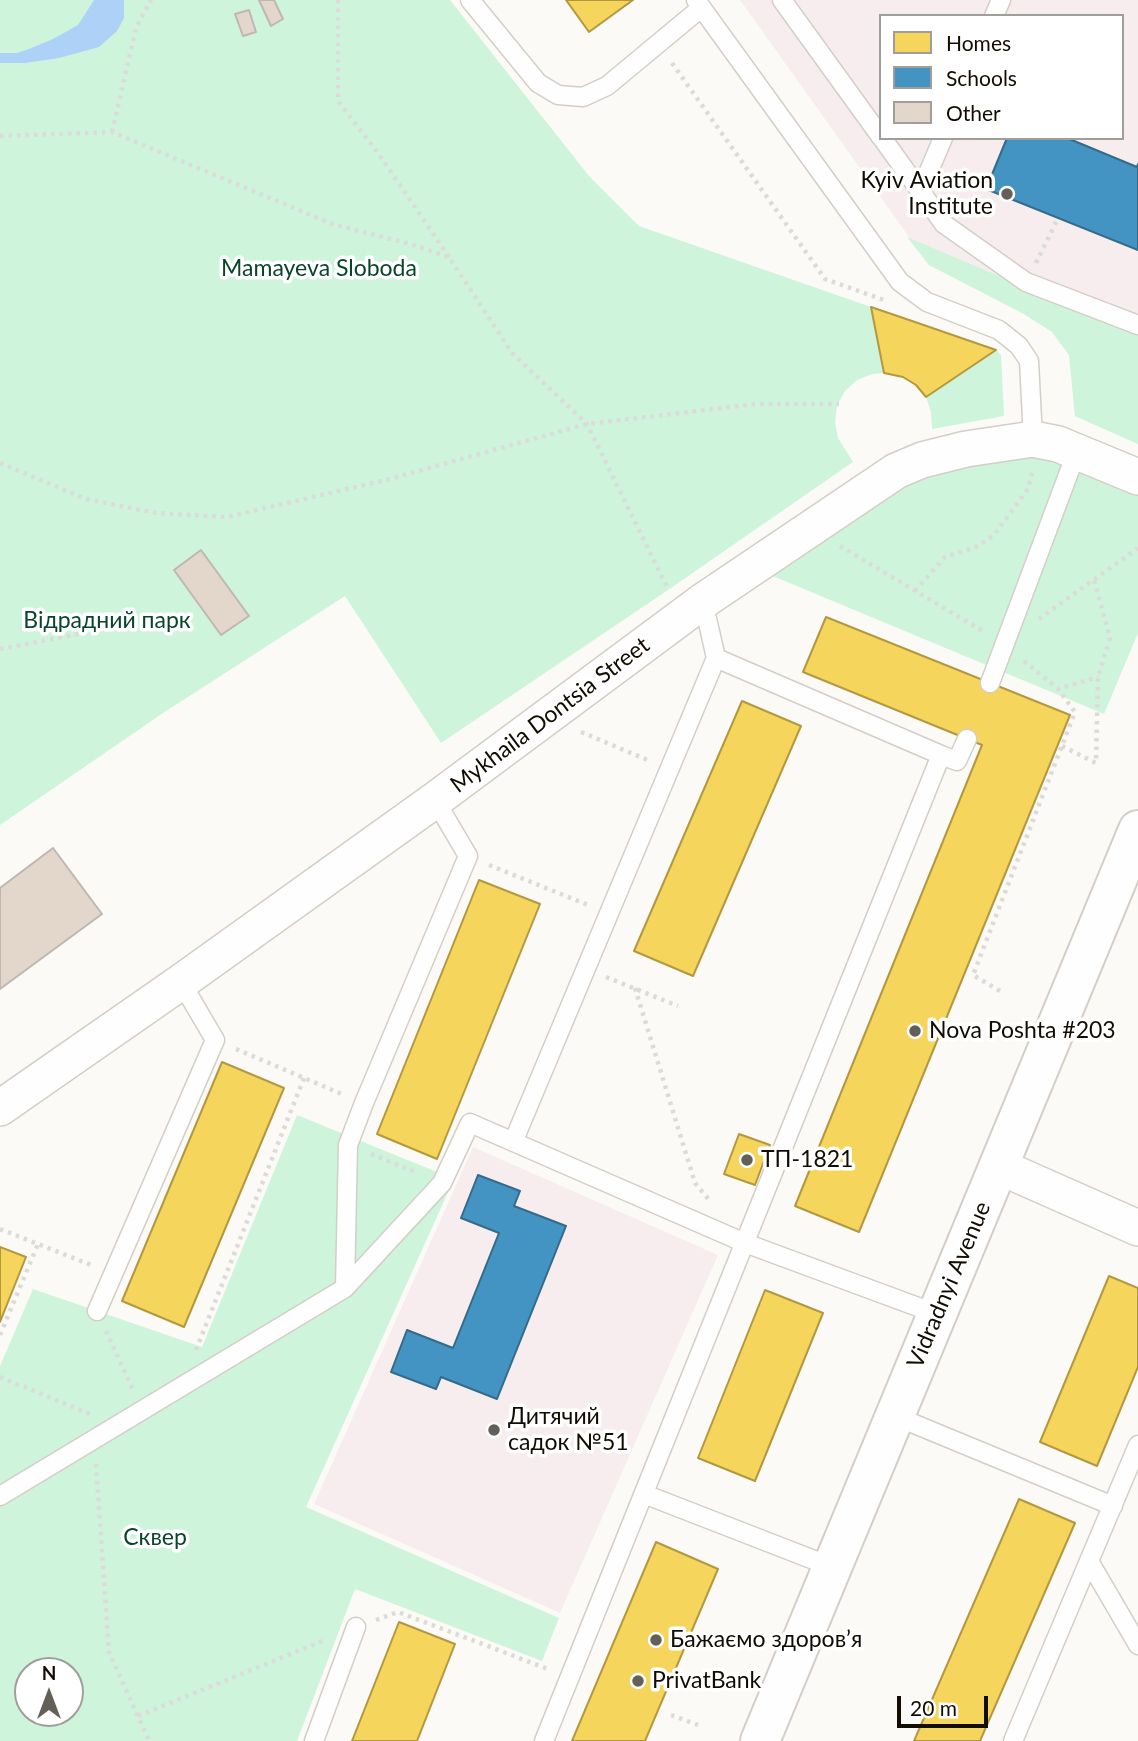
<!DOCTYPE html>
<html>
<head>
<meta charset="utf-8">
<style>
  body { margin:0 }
  #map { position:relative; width:1138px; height:1741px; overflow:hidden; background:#fcfaf6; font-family:Lato,sans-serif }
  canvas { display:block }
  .legend { position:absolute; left:879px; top:14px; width:245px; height:126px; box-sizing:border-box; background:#fff; border:2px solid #a09e9a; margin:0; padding:9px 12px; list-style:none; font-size:21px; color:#120d03 }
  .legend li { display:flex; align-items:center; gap:14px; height:35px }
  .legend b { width:35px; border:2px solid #a09e9a }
  .north { position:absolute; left:14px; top:1657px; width:70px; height:70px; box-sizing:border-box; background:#fff; border:2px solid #a09e9a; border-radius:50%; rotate:0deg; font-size:19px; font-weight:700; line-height:28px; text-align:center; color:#120d03 }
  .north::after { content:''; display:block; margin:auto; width:24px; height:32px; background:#646058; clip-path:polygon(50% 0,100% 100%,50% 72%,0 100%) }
  .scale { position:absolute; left:897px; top:1696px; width:91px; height:32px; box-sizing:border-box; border:4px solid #120d03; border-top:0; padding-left:9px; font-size:21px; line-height:24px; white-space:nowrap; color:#120d03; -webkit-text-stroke:5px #fff; paint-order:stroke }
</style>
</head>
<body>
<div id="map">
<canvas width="1138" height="1741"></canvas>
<ul class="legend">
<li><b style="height:19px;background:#f6d55c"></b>Homes</li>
<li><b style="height:19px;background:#4393c3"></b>Schools</li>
<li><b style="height:19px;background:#e3d6cb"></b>Other</li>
</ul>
<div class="north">N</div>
<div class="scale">20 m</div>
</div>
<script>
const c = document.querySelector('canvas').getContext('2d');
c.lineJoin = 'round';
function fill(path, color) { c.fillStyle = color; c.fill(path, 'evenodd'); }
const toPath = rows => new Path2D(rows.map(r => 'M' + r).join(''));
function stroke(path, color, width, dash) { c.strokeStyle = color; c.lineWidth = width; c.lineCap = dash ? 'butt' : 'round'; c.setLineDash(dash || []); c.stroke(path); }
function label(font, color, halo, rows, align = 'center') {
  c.font = font + ' Lato,sans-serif'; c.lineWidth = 7; c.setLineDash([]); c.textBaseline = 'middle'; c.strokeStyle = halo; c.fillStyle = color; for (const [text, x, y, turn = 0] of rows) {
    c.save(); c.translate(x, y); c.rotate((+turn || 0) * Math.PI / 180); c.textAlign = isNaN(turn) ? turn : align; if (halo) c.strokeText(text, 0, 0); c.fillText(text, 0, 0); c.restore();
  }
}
const education = toPath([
  [740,0,1138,0,1138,444,1075,416,1069,355,1052,332,1024,314,929,265],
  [881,16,1122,16,1122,138,881,138],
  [473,1147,718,1255,560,1613,314,1504]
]);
const green = toPath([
  [0,0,450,0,589,176,639,226,871,307,884,373,872,374,857,380,845,391,837,406,835,422,838,438,853,462,668,590,441,743,345,596,163,713,0,825],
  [907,237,1138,335,1138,444,1075,416,1069,355,1052,332,1024,314,929,265],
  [996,350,1001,355,1004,416,932,429,931,412,926,397],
  [1038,450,1138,486,1138,633,1104,714,763,572,899,477],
  [297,1115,454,1179,306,1507,559,1618,542,1661,355,1589,297,1741,0,1741,0,1366,33,1289,202,1347],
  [28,1671,70,1671,70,1713,28,1713]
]);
const water = toPath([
  [94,0,124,0,124,18,117,31,99,47,59,58,25,63,0,63,0,53,17,53,29,49,53,39,78,25]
]);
const homes = toPath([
  [566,0,633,0,589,32,566,0],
  [871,307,915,322,996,350,926,397,916,385,903,377,884,373,871,307],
  [826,617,1070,715,859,1232,795,1206,982,745,803,672,826,617],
  [742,701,801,726,693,976,634,951,742,701],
  [479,880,540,904,437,1159,377,1134,479,880],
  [222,1062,284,1088,184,1327,122,1301,222,1062],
  [739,1134,770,1145,755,1185,724,1174,739,1134],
  [0,1247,26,1257,0,1322,0,1247],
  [1109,1276,1138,1288,1138,1367,1097,1466,1040,1442,1109,1276],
  [765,1290,823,1313,755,1481,698,1458,765,1290],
  [1019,1499,1075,1523,980,1741,914,1741,1019,1499],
  [656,1542,718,1569,645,1741,572,1741,656,1542],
  [399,1622,455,1644,417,1741,352,1741,399,1622]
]);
const schools = toPath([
  [1007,138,1067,138,1137,167,1138,164,1138,250,986,189,1007,138],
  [478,1175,520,1191,514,1206,566,1226,497,1399,441,1377,436,1389,391,1372,407,1330,453,1348,499,1233,461,1218,478,1175]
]);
const building = toPath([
  [259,0,274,0,283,19,271,26,259,0],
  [249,10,256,32,243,36,235,14,249,10],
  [201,550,249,616,221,635,174,570,201,550],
  [53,848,102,914,0,989,0,888,53,848]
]);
const path = toPath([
  [338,0,338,101,378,153,449,257],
  [672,63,825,279,884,300],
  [112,132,136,28,151,0],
  [0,136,112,132,332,224,410,244,449,257,512,353,587,424,668,589],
  [1036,263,1058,218],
  [0,463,86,499,156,513,227,517,386,480,587,424,755,404,839,404],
  [840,546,986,633],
  [915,591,945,557,976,547,994,535,1028,489,1032,472],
  [1039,619,1138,548],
  [0,649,168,617],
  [1024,661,1058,689,1098,677],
  [581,732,650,761],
  [1062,746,1096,763,1098,677,1110,638,1094,580],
  [489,865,588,905],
  [606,977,678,1006],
  [635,988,695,1183,710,1201],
  [1000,991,973,975,1075,712,1058,689],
  [236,1049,344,1095],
  [371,1154,418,1173],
  [0,1229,91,1265],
  [106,1331,133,1390],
  [0,1335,38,1244],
  [196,1350,304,1078],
  [0,1377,90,1414],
  [96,1464,109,1652,149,1741],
  [376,1620,398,1612,548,1669],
  [700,1635,731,1646],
  [671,1715,698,1725],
  [138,1716,325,1640]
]);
const lane = toPath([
  [470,0,538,83,558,95,583,97,607,86,701,8],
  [696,0,900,282,927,302,999,330,1019,346,1029,361,1033,439],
  [782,0,881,137],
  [994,16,1001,0],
  [882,138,944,224,1026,282,1138,325],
  [920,192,943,138],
  [716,658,941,755],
  [990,683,1077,451],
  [514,1140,716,658,703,601],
  [345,1288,348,1145,364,1103,468,856,435,800],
  [97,1311,215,1040,181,982],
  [895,1416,1113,1506],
  [644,1494,832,1567],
  [0,1496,345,1288,442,1183,470,1123,745,1243,937,1314],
  [1089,1561,1138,1645],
  [314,1741,356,1627],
  [544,1741,941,755,957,761,967,739],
  [1013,1741,1138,1445]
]);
const street = toPath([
  [0,1108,181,982,435,800,703,601,896,471,922,460,966,449,1033,439,1058,444,1138,477],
  [998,1166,1138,1228]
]);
const secondary = toPath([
  [760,1741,1138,830]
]);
const markers = [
  [1007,194,7,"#646058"],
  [915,1031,7,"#646058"],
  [747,1160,7,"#646058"],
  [494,1430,7,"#646058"],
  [656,1640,7,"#646058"],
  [638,1681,7,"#646058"]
];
const poiNames = [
  ["Kyiv Aviation",993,181,"right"],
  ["Institute",993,207,"right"],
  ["Nova Poshta #203",929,1031],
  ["ТП-1821",761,1160],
  ["Дитячий",508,1417],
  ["садок №51",508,1443],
  ["Бажаємо здоровʼя",670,1640],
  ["PrivatBank",652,1681]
];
const parkNames = [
  ["Mamayeva Sloboda",319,269],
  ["Відрадний парк",107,621],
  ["Сквер",155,1538]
];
const streetNames = [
  ["Mykhaila Dontsia Street",550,715,-37],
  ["Vidradnyi Avenue",949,1285,-67]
];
fill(education, '#f8edee');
fill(green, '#cef4dc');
fill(water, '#aed2f7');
fill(homes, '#f6d55c');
stroke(homes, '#b29941', 2);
fill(schools, '#4393c3');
stroke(schools, '#346b89', 2);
fill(building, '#e3d6cb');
stroke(building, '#beb7b2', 2);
stroke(lane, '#d3cfc7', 21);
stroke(street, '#d3cfc7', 38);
stroke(secondary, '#d3cfc7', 42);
stroke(path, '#dcdbd9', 4.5, [3.5, 5]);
stroke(lane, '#fffefe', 18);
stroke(street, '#fffefe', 35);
stroke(secondary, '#fffefe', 38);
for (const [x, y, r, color] of markers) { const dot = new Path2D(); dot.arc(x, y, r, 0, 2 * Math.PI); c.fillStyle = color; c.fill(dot); stroke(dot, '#fff', 2.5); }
label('23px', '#120d03', '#fff', poiNames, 'left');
label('23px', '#09452a', '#fff', parkNames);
label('23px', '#120d03', '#fff', streetNames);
</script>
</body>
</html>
